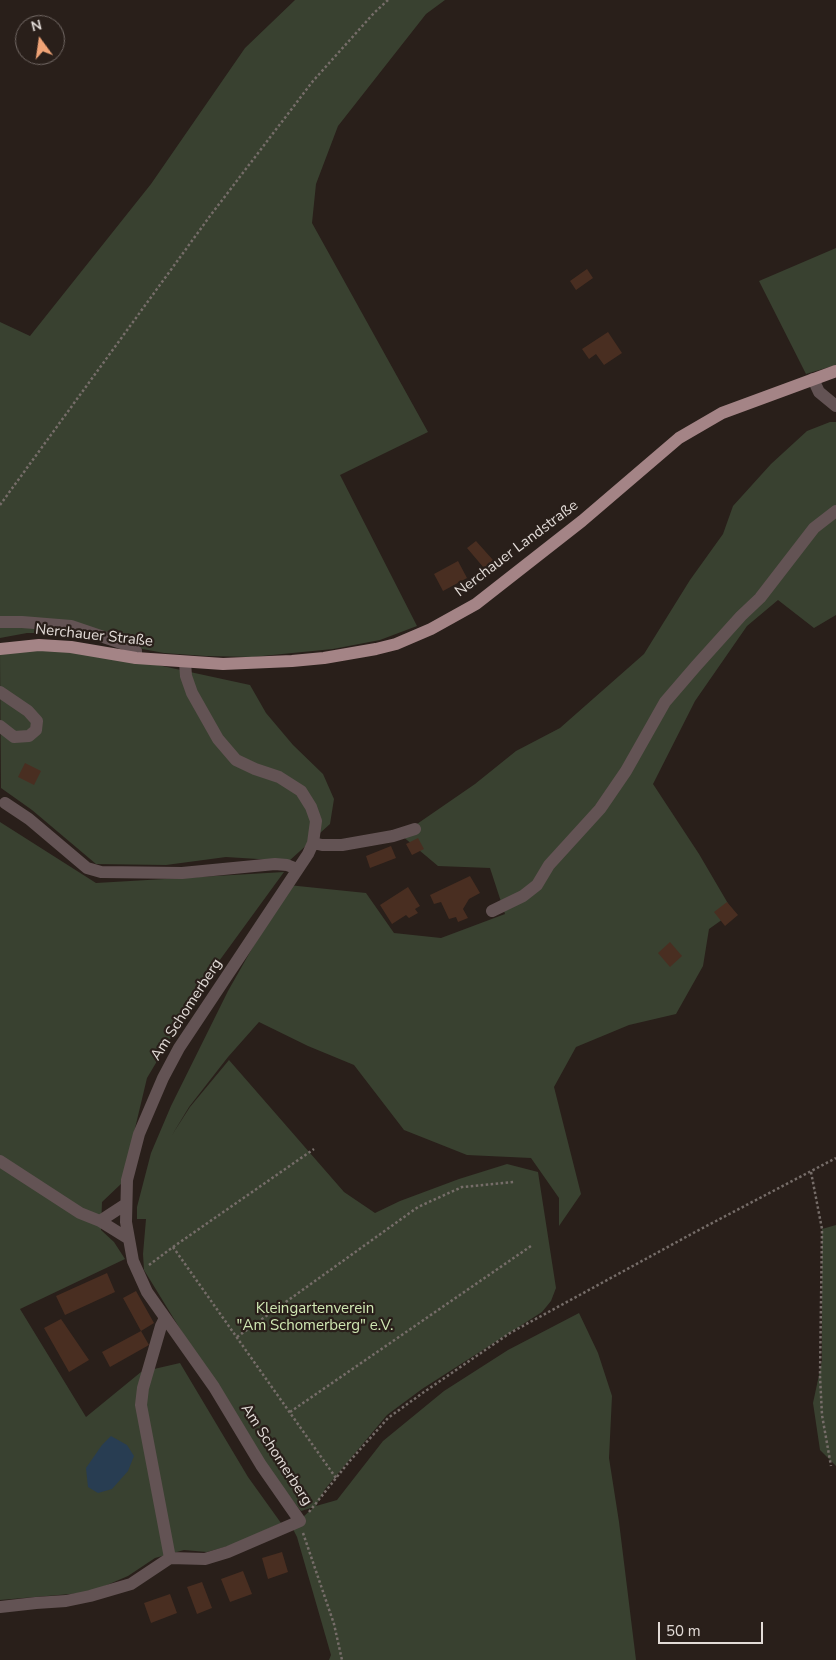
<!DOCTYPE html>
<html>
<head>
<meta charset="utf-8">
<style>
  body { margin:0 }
  #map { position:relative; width:836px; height:1660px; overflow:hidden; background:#291f1a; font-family:"Nunito Sans",sans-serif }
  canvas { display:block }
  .north { position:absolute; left:15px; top:15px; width:50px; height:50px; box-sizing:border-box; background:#291f1a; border:1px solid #736a66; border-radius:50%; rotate:346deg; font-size:14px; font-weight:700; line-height:20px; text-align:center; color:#e2dbd7 }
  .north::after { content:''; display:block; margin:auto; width:18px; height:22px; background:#efa376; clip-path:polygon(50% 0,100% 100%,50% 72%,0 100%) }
  .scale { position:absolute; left:658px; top:1622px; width:105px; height:22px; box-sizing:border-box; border:2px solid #e2dbd7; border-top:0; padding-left:6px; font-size:15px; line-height:18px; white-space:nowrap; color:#e2dbd7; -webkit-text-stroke:4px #291f1a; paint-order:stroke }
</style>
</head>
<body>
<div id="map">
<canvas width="836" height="1660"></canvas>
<div class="north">N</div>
<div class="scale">50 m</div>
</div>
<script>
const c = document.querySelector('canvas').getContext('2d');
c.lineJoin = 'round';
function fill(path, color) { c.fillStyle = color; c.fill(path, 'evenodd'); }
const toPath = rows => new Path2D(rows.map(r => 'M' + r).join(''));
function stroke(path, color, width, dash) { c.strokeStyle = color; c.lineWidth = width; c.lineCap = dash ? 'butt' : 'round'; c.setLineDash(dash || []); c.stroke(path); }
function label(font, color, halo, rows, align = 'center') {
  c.font = font + ' "Nunito Sans",sans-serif'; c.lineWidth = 4.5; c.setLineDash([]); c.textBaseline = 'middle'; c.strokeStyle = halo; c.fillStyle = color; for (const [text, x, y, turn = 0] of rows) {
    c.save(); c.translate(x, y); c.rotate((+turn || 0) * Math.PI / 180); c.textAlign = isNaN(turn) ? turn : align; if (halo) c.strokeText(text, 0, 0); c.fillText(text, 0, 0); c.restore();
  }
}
const green = toPath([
  [295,0,445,0,426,14,338,126,316,184,312,223,428,432,340,475,417,626,380,640,333,649,252,657,206,656,164,653,57,633,27,633,0,638,0,322,30,336,151,184,245,48],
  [836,248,836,365,806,374,759,281],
  [830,422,836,422,836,615,814,628,778,600,747,626,695,701,653,784,699,854,733,912,709,929,703,966,676,1014,629,1025,576,1047,554,1087,581,1194,559,1226,559,1198,531,1158,467,1155,404,1130,354,1065,308,1046,259,1022,228,1057,189,1107,172,1135,190,1107,229,1060,344,1192,375,1213,400,1201,459,1179,507,1164,538,1172,556,1288,551,1301,542,1312,422,1389,387,1415,325,1489,316,1506,337,1500,383,1441,444,1391,508,1350,579,1313,598,1353,612,1396,609,1458,619,1522,636,1660,329,1660,331,1655,297,1537,292,1527,314,1507,301,1511,263,1464,144,1270,143,1254,146,1219,137,1219,137,1207,151,1153,171,1106,228,991,288,885,366,893,394,933,441,938,505,914,490,868,438,866,401,835,475,784,516,751,560,728,644,654,690,580,723,534,733,506,771,464,807,431],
  [23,647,107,654,250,685,266,713,293,745,323,774,334,799,330,824,289,861,226,857,166,865,96,864,32,810,1,788,0,653],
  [0,822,96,883,284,872,206,979,147,1078,122,1183,102,1202,101,1230,114,1242,125,1259,20,1309,86,1417,141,1372,180,1363,248,1477,281,1523,235,1544,207,1552,184,1550,155,1558,128,1576,100,1588,82,1593,0,1600],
  [836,1225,836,1466,820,1450,813,1403,822,1361,822,1229]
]);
const water = toPath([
  [111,1436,127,1445,134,1456,128,1471,112,1489,98,1493,88,1487,86,1468,102,1445]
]);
const building = toPath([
  [587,269,593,278,576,290,570,281],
  [608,332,622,353,604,365,596,354,589,359,582,349],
  [476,541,493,560,484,568,467,548],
  [458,561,467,578,443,591,434,574],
  [25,763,41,771,34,785,18,777],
  [418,838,424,849,412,855,406,844],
  [391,846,396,858,370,868,366,856],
  [470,876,480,893,469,899,463,909,468,918,458,922,456,917,449,919,441,902,434,904,430,895],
  [408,887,420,906,415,909,418,913,409,918,406,915,392,924,380,905],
  [727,902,738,915,725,926,714,912],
  [670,942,682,956,670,967,658,953],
  [107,1273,115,1292,65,1315,56,1296],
  [136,1291,154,1323,141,1331,123,1298],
  [61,1319,89,1360,69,1372,44,1328],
  [141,1331,149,1345,110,1367,102,1352],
  [282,1552,288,1572,268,1579,262,1558],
  [243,1571,252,1594,230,1602,221,1579],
  [202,1582,212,1608,197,1614,187,1587],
  [170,1594,177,1613,151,1623,144,1603]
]);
const path = toPath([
  [0,505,210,216,313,81,374,13,388,0],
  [811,1172,822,1229,820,1376,822,1415,831,1466],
  [173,1247,314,1149],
  [149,1265,173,1247,336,1478],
  [237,1337,418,1207,462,1187,514,1182],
  [290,1412,531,1246],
  [309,1512,348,1463,388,1418,424,1392,510,1333,697,1231,836,1158],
  [303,1533,334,1624,342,1660]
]);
const minor = toPath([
  [813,379,819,392,836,406],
  [0,622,22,622,71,626,130,646,136,651,136,658],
  [0,692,28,711,37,721,36,730,29,736,14,737,0,726],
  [5,803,29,819,87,868,101,872,182,873,275,864,287,865,297,869],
  [313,843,322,845,342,845,393,836,415,829],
  [492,911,523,896,537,885,549,865,600,809,626,771,665,702,696,666,741,616,760,598,814,528,836,511],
  [0,1161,80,1213,100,1221,129,1239],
  [100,1221,126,1204],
  [170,1558,205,1559,228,1552,300,1521,261,1465,214,1387,147,1292,133,1261,126,1222,127,1180,139,1134,163,1078,179,1048,308,854,313,843,316,821,311,807,301,791,279,777,255,769,236,760,218,739,192,693,186,676,185,662],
  [0,1607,36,1603,66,1601,90,1596,131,1584,170,1558,141,1405,143,1388,161,1326,165,1318]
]);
const major = toPath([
  [0,649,39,645,71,647,136,658,223,664,292,661,324,658,376,649,396,644,431,629,476,604,582,521,679,438,722,413,836,371]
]);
const streetNames = [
  ["Nerchauer Landstraße",517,549,-37],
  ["Nerchauer Straße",94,636,6],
  ["Am Schomerberg",187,1010,-57],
  ["Am Schomerberg",276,1455,57]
];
const parkNames = [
  ["Kleingartenverein",315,1309],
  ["\"Am Schomerberg\" e.V.",315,1326]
];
fill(green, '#394130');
fill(water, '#283d52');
fill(building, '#492e21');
stroke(path, '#766d69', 2.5, [2.5, 2.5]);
stroke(minor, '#635354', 12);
stroke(major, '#a48486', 12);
label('15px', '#e2dbd7', '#291f1a', streetNames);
label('15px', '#d0e8b3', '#291f1a', parkNames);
</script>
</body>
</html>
